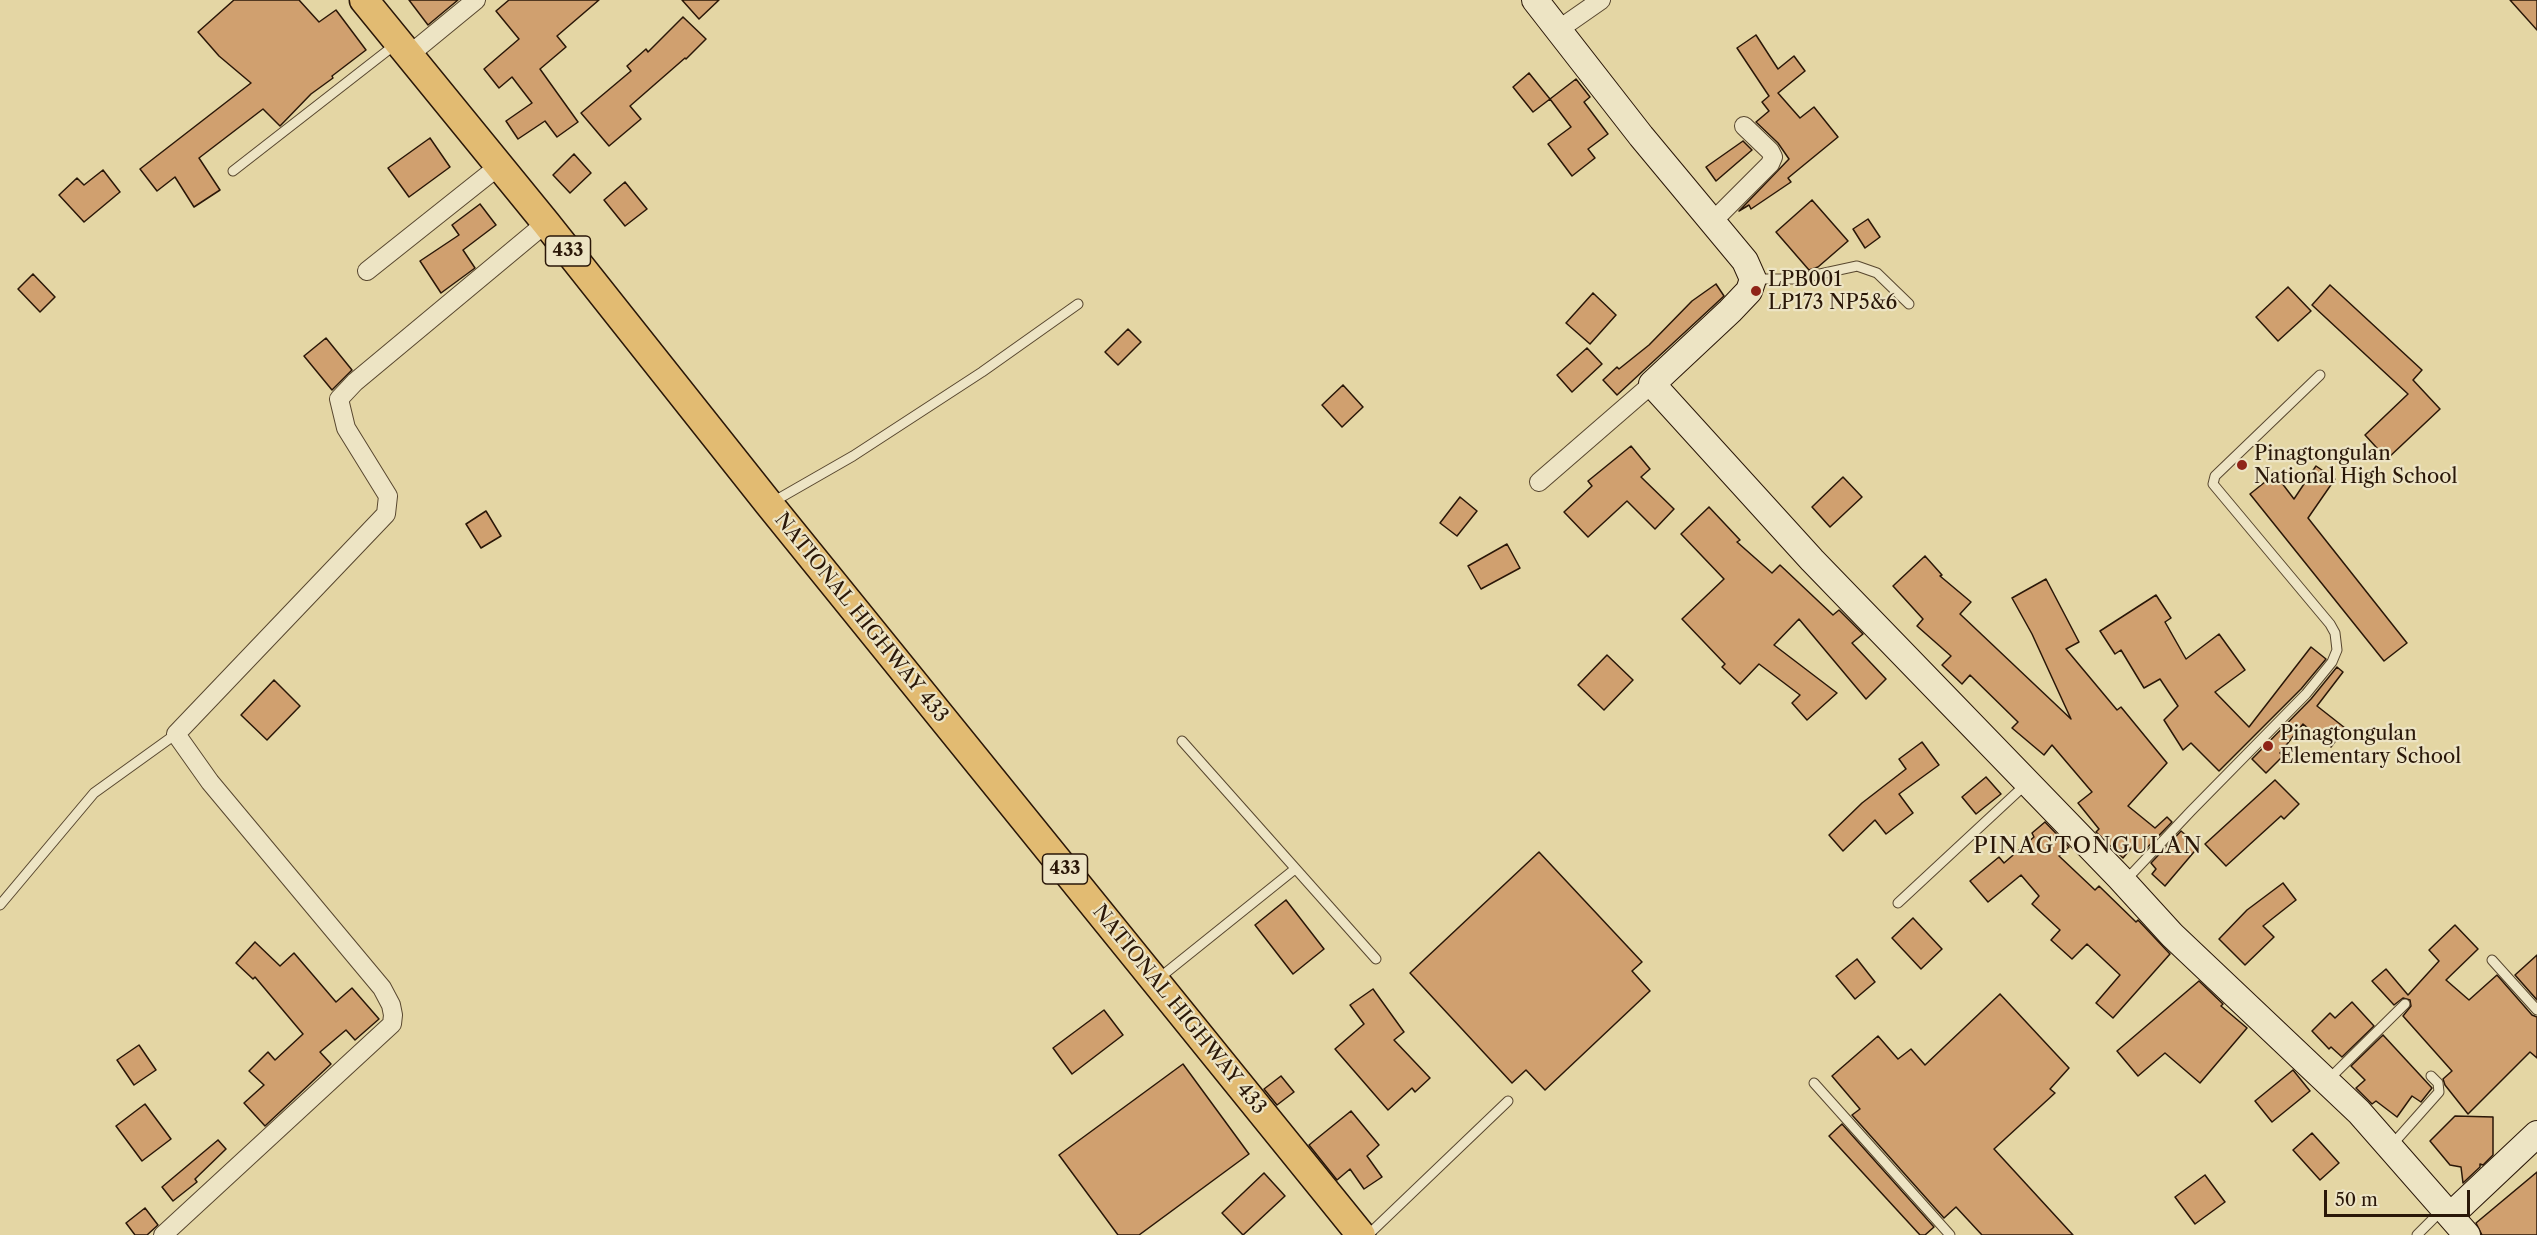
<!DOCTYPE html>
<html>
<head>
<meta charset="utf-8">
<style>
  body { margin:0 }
  #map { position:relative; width:2537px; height:1235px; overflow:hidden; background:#e4d6a4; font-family:"Libre Caslon Text",serif }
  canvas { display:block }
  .scale { position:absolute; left:2324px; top:1190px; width:146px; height:27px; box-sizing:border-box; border:3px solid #2a1708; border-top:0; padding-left:8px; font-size:18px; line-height:21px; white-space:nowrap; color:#2a1708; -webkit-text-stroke:4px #ede4c4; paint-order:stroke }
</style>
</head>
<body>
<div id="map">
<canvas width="2537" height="1235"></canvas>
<div class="scale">50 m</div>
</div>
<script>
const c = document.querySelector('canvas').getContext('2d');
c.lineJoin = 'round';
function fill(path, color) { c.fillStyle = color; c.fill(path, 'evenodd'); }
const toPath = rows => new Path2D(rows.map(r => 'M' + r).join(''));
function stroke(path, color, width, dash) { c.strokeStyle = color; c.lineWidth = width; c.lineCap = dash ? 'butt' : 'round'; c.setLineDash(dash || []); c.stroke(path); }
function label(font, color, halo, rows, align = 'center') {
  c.font = font + ' "Libre Caslon Text",serif'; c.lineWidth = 4.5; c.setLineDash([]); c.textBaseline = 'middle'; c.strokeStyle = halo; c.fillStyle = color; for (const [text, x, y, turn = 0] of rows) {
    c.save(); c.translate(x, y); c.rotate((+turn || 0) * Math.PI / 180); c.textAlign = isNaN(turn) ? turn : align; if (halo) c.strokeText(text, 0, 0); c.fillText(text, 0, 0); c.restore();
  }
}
const building = toPath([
  [234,0,299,0,319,22,336,10,366,50,332,76,333,78,311,94,280,126,263,109,199,158,220,190,194,207,175,177,157,191,140,169,251,83,219,56,198,32,234,0],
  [409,0,458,0,428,25,409,0],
  [509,0,599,0,557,36,566,47,540,69,578,122,557,137,545,121,518,139,506,121,532,103,512,77,499,88,484,69,519,39,496,11,509,0],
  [682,0,719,0,699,19,682,0],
  [2510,0,2537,0,2537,30,2510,0],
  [683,17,706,39,686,59,685,58,630,106,641,119,609,146,581,113,631,71,627,66,646,49,648,52,683,17],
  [1756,35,1778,69,1794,56,1805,71,1778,93,1800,118,1814,107,1838,137,1788,178,1791,182,1751,209,1749,205,1739,211,1789,159,1778,143,1756,122,1769,111,1762,102,1769,96,1737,48,1756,35],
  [1529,73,1550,99,1533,112,1513,87,1529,73],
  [1576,79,1590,97,1584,102,1608,134,1588,149,1595,158,1572,176,1548,144,1571,127,1550,99,1576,79],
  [430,138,450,167,409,197,388,168,430,138],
  [1743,141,1752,150,1716,181,1706,167,1743,141],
  [574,154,591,173,570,193,553,175,574,154],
  [103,170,120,192,84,222,59,195,77,178,84,185,103,170],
  [625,182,647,209,625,226,604,200,625,182],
  [1812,200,1848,241,1818,267,1809,270,1776,232,1812,200],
  [480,204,496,225,463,250,475,268,441,293,420,261,459,235,452,225,480,204],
  [1868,219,1880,237,1865,248,1853,229,1868,219],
  [33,274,55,297,40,312,18,289,33,274],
  [1716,284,1724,296,1617,395,1603,380,1617,367,1619,369,1649,345,1692,301,1716,284],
  [2330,285,2422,370,2413,380,2440,409,2387,459,2365,435,2408,394,2312,305,2330,285],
  [2288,287,2311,311,2278,341,2256,317,2288,287],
  [1593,293,1616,315,1590,344,1566,323,1593,293],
  [1128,329,1141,342,1118,365,1105,352,1128,329],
  [326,338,352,370,332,390,304,356,326,338],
  [1587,348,1602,364,1572,392,1557,375,1587,348],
  [1343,385,1363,407,1342,427,1322,405,1343,385],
  [1631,446,1650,469,1641,477,1674,509,1655,529,1627,501,1588,537,1564,512,1592,486,1588,481,1631,446],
  [2316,466,2335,479,2308,518,2407,643,2384,661,2250,494,2275,474,2294,499,2316,466],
  [1843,477,1862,497,1830,527,1812,507,1843,477],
  [1460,497,1477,511,1457,536,1440,523,1460,497],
  [1709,507,1740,540,1737,542,1772,573,1780,565,1833,615,1839,610,1863,634,1852,643,1886,679,1866,699,1799,619,1774,645,1837,693,1807,720,1792,703,1800,695,1759,664,1740,684,1722,667,1725,664,1682,619,1724,579,1681,534,1709,507],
  [486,511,501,536,481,548,466,524,486,511],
  [1507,544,1520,568,1481,589,1468,566,1507,544],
  [1925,556,1942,575,1940,576,1971,602,1960,614,2071,719,2032,634,2012,598,2046,579,2079,642,2066,649,2117,710,2121,707,2167,763,2128,806,2155,828,2167,817,2172,822,2141,854,2133,846,2123,858,2096,832,2099,829,2078,803,2092,792,2052,745,2044,755,2012,728,2018,722,1970,675,1962,684,1942,665,1951,656,1917,626,1923,619,1893,586,1925,556],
  [2156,595,2171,618,2165,622,2186,659,2219,634,2245,670,2215,692,2249,727,2311,647,2326,659,2301,689,2219,771,2191,743,2183,750,2164,720,2178,706,2160,679,2144,688,2121,650,2115,654,2100,631,2156,595],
  [1607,655,1633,680,1604,710,1578,685,1607,655],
  [2337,667,2343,672,2317,706,2345,728,2331,747,2303,724,2280,753,2283,756,2266,773,2252,759,2311,699,2337,667],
  [274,680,300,706,267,740,241,715,274,680],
  [1922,742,1939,765,1899,794,1913,813,1886,834,1875,820,1843,851,1829,835,1862,803,1906,769,1899,759,1922,742],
  [1986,777,2001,794,1976,814,1962,797,1986,777],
  [2275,780,2299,804,2284,819,2281,816,2226,866,2205,844,2275,780],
  [2045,822,2069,847,2059,856,2095,890,2099,886,2136,922,2138,920,2170,954,2113,1018,2096,1003,2120,975,2087,944,2072,959,2051,940,2060,930,2032,904,2039,896,2021,875,1988,902,1970,881,1999,857,2004,863,2034,837,2032,833,2045,822],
  [2181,831,2199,846,2165,886,2152,874,2156,869,2151,863,2181,831],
  [1539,852,1642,962,1632,971,1650,991,1545,1090,1526,1070,1512,1083,1410,973,1539,852],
  [2283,883,2296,900,2263,926,2274,937,2245,965,2219,939,2247,910,2283,883],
  [1286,900,1324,949,1293,974,1255,925,1286,900],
  [1913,918,1942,949,1921,969,1892,938,1913,918],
  [2455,925,2478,949,2446,980,2469,1000,2497,975,2532,1015,2537,1017,2537,1058,2530,1052,2468,1114,2445,1085,2443,1079,2452,1071,2403,1016,2411,1006,2410,1000,2403,998,2394,1005,2372,981,2386,969,2408,995,2439,961,2429,950,2455,925],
  [255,942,280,966,294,953,336,1002,352,988,379,1019,355,1040,346,1030,320,1052,331,1064,265,1126,244,1103,264,1085,249,1071,268,1052,275,1060,303,1034,255,977,253,979,236,963,255,942],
  [2537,955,2537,1000,2515,975,2537,955],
  [1857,959,1875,982,1855,999,1836,976,1857,959],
  [2199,981,2223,1004,2221,1006,2247,1028,2200,1083,2165,1053,2138,1076,2117,1051,2199,981],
  [1373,989,1404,1032,1394,1040,1430,1078,1415,1092,1412,1088,1388,1110,1335,1049,1364,1024,1350,1005,1373,989],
  [2000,994,2069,1068,2050,1089,2055,1093,1994,1149,2073,1235,1982,1235,1956,1207,1944,1218,1852,1115,1860,1109,1832,1076,1878,1036,1898,1059,1911,1049,1925,1065,2000,994],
  [2352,1002,2374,1026,2342,1057,2331,1047,2329,1049,2312,1031,2330,1013,2335,1018,2352,1002],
  [1104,1010,1123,1035,1072,1074,1053,1048,1104,1010],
  [2383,1035,2432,1088,2421,1102,2412,1096,2397,1117,2376,1101,2372,1104,2356,1088,2365,1080,2351,1066,2383,1035],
  [139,1045,156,1070,134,1085,117,1060,139,1045],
  [1183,1064,1249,1154,1139,1235,1118,1235,1059,1155,1183,1064],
  [2293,1070,2310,1091,2272,1122,2255,1101,2293,1070],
  [1281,1076,1294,1092,1277,1105,1264,1089,1281,1076],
  [145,1104,171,1139,142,1161,116,1126,145,1104],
  [1351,1111,1379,1145,1367,1156,1382,1177,1364,1189,1350,1169,1337,1180,1309,1145,1351,1111],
  [2455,1116,2493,1117,2493,1155,2483,1165,2480,1164,2480,1167,2463,1183,2461,1167,2450,1165,2430,1141,2455,1116],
  [1842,1124,1934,1227,1925,1235,1920,1235,1829,1136,1842,1124],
  [2312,1133,2339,1163,2320,1180,2293,1150,2312,1133],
  [218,1140,226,1149,195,1179,197,1182,173,1201,162,1187,218,1140],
  [2537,1172,2537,1235,2482,1235,2476,1223,2537,1172],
  [1264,1173,1285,1196,1243,1235,1222,1213,1264,1173],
  [2205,1175,2225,1202,2195,1224,2175,1197,2205,1175],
  [145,1208,158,1225,147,1235,135,1235,126,1223,145,1208]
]);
const lane = toPath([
  [233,171,396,44],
  [1755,279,1797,279,1857,266,1877,273,1909,304],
  [771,503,853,456,982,372,1078,304],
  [1182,741,1376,959],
  [2125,881,2191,811,2306,694,2332,662,2337,650,2335,633,2330,624,2213,484,2215,476,2320,375],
  [1898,903,2025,785],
  [0,905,94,793,176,734],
  [2492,960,2537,1010],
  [1158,979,1295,869],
  [2328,1080,2405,1004],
  [1814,1083,1950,1235],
  [2391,1146,2439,1092,2438,1083,2431,1076],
  [1368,1235,1508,1101],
  [2417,1235,2443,1209]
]);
const street = toPath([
  [1558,30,1601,0],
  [409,55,476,0],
  [1712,222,1770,164,1773,157,1770,151,1744,126],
  [367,271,499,166],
  [1539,482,1652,384],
  [163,1235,392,1024,393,1015,391,1005,382,988,210,782,176,734,386,514,388,496,346,428,339,399,355,382,546,223]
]);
const secondary = toPath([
  [1535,0,1641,136,1745,261,1753,279,1749,291,1730,311,1652,384,1812,560,2120,878,2172,935,2359,1112,2467,1235],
  [2451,1215,2537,1134]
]);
const primary = toPath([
  [364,0,546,223,769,504,1361,1235]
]);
const markers = [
  [1756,291,6,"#8f2418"],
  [2242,465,6,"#8f2418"],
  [2268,746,6,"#8f2418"]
];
const shields = [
  [568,251,45],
  [1065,869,45]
];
const shieldNames = [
  ["433",568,251],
  ["433",1065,869]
];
const poiNames = [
  ["LPB001",1768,280],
  ["LP173 NP5&6",1768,303],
  ["Pinagtongulan",2254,454],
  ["National High School",2254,477],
  ["Pinagtongulan",2280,734],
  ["Elementary School",2280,757]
];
const streetNames = [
  ["NATIONAL HIGHWAY 433",861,618,51],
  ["NATIONAL HIGHWAY 433",1179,1010,51]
];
const quarterNames = [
  ["PINAGTONGULAN",2088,847]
];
fill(building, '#d0a06f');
stroke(building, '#2a1708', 1.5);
stroke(lane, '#58472f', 11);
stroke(street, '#58472f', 20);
stroke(secondary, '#2a1708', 28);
stroke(primary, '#2a1708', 31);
stroke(lane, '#ede4c4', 9);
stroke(street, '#ede4c4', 18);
stroke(secondary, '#ede4c4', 26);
stroke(primary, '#e2bb72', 28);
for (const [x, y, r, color] of markers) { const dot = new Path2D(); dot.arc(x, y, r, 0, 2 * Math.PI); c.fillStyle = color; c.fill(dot); stroke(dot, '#ede4c4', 2); }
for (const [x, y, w] of shields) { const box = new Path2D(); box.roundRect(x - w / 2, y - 15, w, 30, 4.5); c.fillStyle = '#ede4c4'; c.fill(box); stroke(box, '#2a1708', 1.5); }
label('bold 18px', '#2a1708', null, shieldNames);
label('20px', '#2a1708', '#ede4c4', poiNames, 'left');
label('20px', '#2a1708', '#ede4c4', streetNames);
c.letterSpacing = '1.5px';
label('22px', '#2a1708', '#ede4c4', quarterNames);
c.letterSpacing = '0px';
</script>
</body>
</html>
